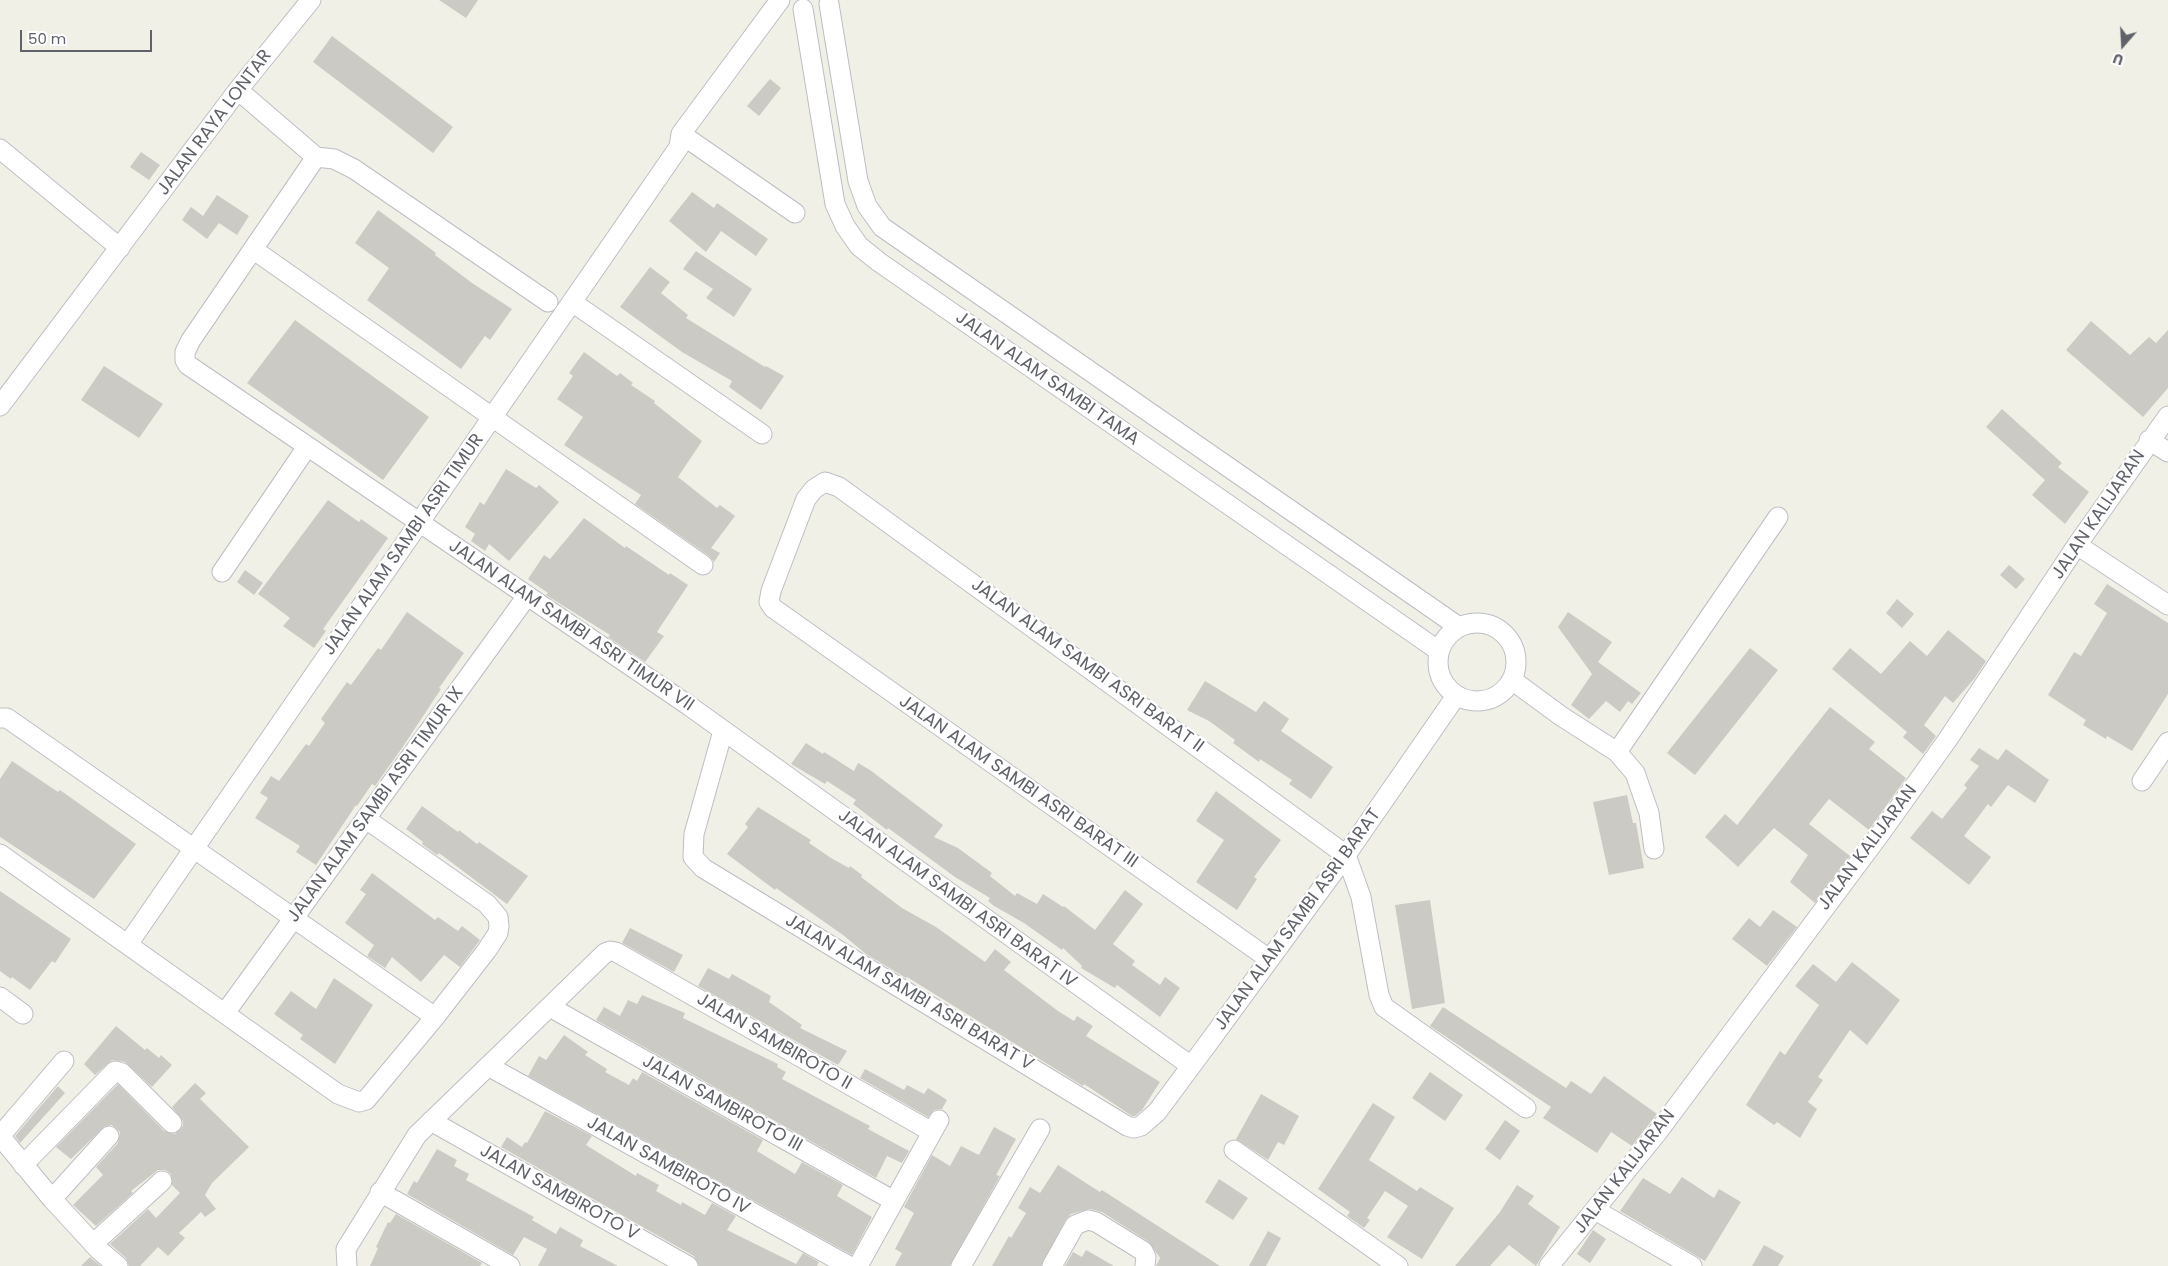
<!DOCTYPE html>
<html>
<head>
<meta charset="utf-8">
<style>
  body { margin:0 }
  #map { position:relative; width:2168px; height:1266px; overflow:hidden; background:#f1f0e7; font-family:Poppins,sans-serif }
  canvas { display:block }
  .north { position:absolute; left:2098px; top:20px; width:50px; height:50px; -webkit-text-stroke:4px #fff; paint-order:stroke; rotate:199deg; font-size:14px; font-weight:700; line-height:20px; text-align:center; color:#5f6268 }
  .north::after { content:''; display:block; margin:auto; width:18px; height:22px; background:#5f6268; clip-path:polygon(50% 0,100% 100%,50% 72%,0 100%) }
  .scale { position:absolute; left:20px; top:30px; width:132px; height:22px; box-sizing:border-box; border:2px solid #5f6268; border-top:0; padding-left:6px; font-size:15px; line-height:18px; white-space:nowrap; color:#5f6268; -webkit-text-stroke:4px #fff; paint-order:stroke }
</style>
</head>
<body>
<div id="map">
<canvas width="2168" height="1266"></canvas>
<div class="north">U</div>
<div class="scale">50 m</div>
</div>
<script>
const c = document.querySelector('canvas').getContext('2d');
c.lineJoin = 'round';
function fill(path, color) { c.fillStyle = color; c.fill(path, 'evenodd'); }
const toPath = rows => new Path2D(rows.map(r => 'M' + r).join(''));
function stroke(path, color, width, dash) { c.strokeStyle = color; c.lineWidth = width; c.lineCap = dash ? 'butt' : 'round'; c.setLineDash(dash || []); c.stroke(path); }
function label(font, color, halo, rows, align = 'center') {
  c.font = font + ' Poppins,sans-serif'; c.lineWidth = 4.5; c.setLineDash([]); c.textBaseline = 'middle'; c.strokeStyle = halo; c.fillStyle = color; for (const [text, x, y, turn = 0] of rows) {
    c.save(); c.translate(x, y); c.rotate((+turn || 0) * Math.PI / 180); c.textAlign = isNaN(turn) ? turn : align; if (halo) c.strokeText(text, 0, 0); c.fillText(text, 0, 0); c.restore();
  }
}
const building = toPath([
  [439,0,478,0,466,18],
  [332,36,453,127,433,153,313,62],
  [770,79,781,88,759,116,747,106],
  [141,152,160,165,149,180,130,167],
  [692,192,714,208,717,203,768,239,756,256,721,231,706,252,669,221],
  [217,195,249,216,237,235,219,223,207,239,182,220,191,207,203,216],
  [378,210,436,253,435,255,472,283,512,309,490,340,485,336,461,369,367,300,389,268,355,243],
  [696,251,752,289,734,317,706,298,713,289,683,269],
  [650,267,670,282,661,293,688,315,686,318,765,367,766,366,784,376,761,410,729,387,732,381,682,352,620,307],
  [295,320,429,417,383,480,247,383],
  [2091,321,2130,355,2149,337,2156,343,2168,330,2168,388,2143,417,2066,350],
  [584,352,617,376,620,373,633,383,631,385,655,401,654,403,702,441,678,477,717,508,720,505,735,516,711,548,720,553,714,562,709,556,635,504,641,495,564,445,583,417,557,399,573,376,569,373],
  [104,366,163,404,139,438,81,400],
  [2002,409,2062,463,2058,467,2089,492,2065,524,2032,495,2045,480,1986,427],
  [506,469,536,488,539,485,559,502,509,561,489,544,485,551,471,541,475,534,465,527,480,502,484,505],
  [328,500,359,522,361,519,388,538,323,629,326,631,314,648,283,626,290,618,258,594],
  [584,518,625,548,626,546,669,575,670,573,688,585,657,632,664,636,645,662,608,637,610,635,546,595,548,593,528,579,544,555,550,559],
  [2009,565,2025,579,2016,589,2000,575],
  [245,570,263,583,254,595,237,582],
  [2107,584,2168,623,2168,694,2132,751,2107,736,2106,739,2083,725,2086,720,2048,695,2074,652,2081,656,2107,613,2094,604],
  [1897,599,1914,614,1902,628,1886,613],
  [407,612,464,653,439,688,441,689,402,748,375,786,372,784,357,806,356,805,316,865,296,852,300,846,255,818,268,798,260,793,271,776,279,781,306,744,309,746,325,723,321,719,335,699,347,682,351,685,378,648,381,650],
  [1568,612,1612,642,1598,662,1641,693,1632,704,1628,701,1620,712,1606,701,1589,719,1571,705,1592,674,1558,627],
  [1948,630,1986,661,1974,679,1953,703,1945,696,1924,725,1936,736,1923,754,1903,737,1907,732,1832,669,1850,648,1881,674,1910,641,1927,656],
  [1750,648,1778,670,1695,775,1667,753],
  [1205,681,1256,712,1264,701,1289,719,1281,731,1333,767,1311,799,1289,784,1292,780,1260,759,1259,762,1233,743,1235,740,1209,721,1187,710],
  [1830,707,1875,742,1869,749,1906,778,1869,830,1829,799,1809,824,1850,856,1815,903,1790,882,1808,855,1774,828,1738,867,1705,837,1725,814,1737,825],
  [806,743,823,754,824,752,854,771,858,763,870,770,943,825,934,837,958,848,992,873,990,876,1015,896,1017,893,1037,904,1043,894,1063,907,1064,906,1095,930,1125,890,1143,904,1113,944,1135,961,1132,965,1160,985,1165,977,1180,988,1160,1017,1117,985,1115,988,1081,968,1082,966,1063,948,1062,950,1024,923,994,906,988,901,990,898,955,877,888,828,887,830,853,804,856,800,827,781,825,784,791,764],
  [1979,748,1998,760,2006,749,2049,780,2035,803,2008,785,1991,807,1988,804,1964,836,1991,857,1969,885,1910,838,1932,811,1942,819,1958,799,1967,788,1964,785,1979,766,1970,760],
  [12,761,58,792,60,790,136,844,94,899,0,837,0,779],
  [1216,791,1281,840,1254,877,1257,879,1237,910,1196,882,1224,840,1196,821],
  [1627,795,1633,823,1636,823,1644,868,1609,875,1593,802],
  [422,806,458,832,459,830,477,844,479,842,528,876,507,904,439,853,437,855,422,844,423,842,406,829],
  [758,807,811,840,809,843,831,858,849,868,850,866,862,875,861,877,902,908,936,927,985,962,995,949,1011,962,1004,970,1058,1011,1074,1021,1077,1016,1093,1026,1086,1036,1160,1082,1142,1110,1135,1116,1132,1116,1084,1084,1083,1086,907,977,906,978,866,954,843,935,776,888,775,890,727,854,748,827,745,824],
  [372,873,435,920,438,917,458,931,462,926,480,940,460,967,444,955,421,982,392,957,385,968,367,956,374,945,345,923,366,894,360,890],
  [0,891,71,939,55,963,52,961,30,990,12,977,11,979,0,971],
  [1430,900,1445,1003,1412,1009,1395,905],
  [1773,910,1797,927,1767,966,1732,939,1749,918,1760,927],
  [630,928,683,955,674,972,622,943],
  [1852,962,1900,1000,1867,1045,1850,1030,1818,1077,1823,1080,1808,1102,1817,1109,1800,1138,1777,1122,1774,1125,1746,1105,1780,1051,1785,1055,1819,1005,1795,986,1813,964,1836,982],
  [708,968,729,979,732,974,771,996,769,1002,802,1025,800,1028,847,1051,838,1065,698,986],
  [334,978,373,1005,335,1064,300,1039,303,1035,274,1014,291,991,316,1009],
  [642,995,685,1013,683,1018,778,1064,777,1067,786,1072,782,1079,870,1126,868,1129,909,1151,902,1163,887,1156,876,1178,596,1020,604,1007,620,1016,628,1000,637,1004],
  [1443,1007,1566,1088,1571,1081,1591,1094,1604,1076,1657,1114,1632,1146,1611,1132,1597,1153,1543,1118,1551,1107,1430,1026],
  [116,1026,145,1050,147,1048,159,1058,161,1055,172,1065,152,1087,125,1062,112,1060,95,1075,84,1064],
  [564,1035,588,1052,585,1055,607,1069,605,1072,629,1085,633,1078,637,1081,642,1072,763,1140,757,1151,795,1174,802,1162,843,1185,837,1196,872,1217,852,1255,528,1076,539,1056,546,1060],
  [865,1069,904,1090,907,1085,924,1094,928,1088,947,1100,942,1109,934,1110,928,1117,860,1078],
  [1430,1072,1463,1095,1445,1121,1412,1098],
  [195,1083,206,1093,200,1099,249,1147,212,1183,205,1195,216,1209,205,1217,201,1212,179,1233,185,1238,168,1256,158,1247,140,1266,129,1266,126,1258,110,1244,148,1209,156,1218,180,1193,172,1185,171,1174,165,1170,158,1170,131,1191,133,1193,96,1226,73,1205,103,1175,96,1167,118,1143,120,1132,112,1125,105,1126,71,1159,56,1147,118,1084,164,1131,175,1134,183,1126,183,1121,172,1107],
  [58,1086,65,1093,20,1143,15,1136],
  [1261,1094,1299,1116,1284,1145,1278,1142,1268,1160,1236,1139],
  [1373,1103,1395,1117,1369,1160,1417,1191,1420,1187,1454,1208,1422,1259,1387,1237,1408,1206,1385,1191,1367,1218,1370,1220,1364,1228,1347,1216,1350,1212,1318,1189],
  [545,1111,592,1136,586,1145,636,1176,637,1173,659,1185,656,1191,681,1205,682,1202,705,1215,712,1203,736,1216,727,1230,796,1264,803,1253,819,1262,817,1266,699,1266,694,1256,501,1147,507,1137,522,1147,525,1142,527,1143],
  [1505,1120,1520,1131,1500,1160,1485,1149],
  [994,1127,1016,1139,996,1175,1000,1176,950,1266,895,1266,902,1253,895,1249,914,1213,904,1207,932,1155,950,1166,961,1146,979,1155],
  [437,1149,457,1160,454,1166,469,1174,466,1180,534,1217,532,1220,556,1234,560,1227,583,1240,580,1246,618,1266,538,1266,547,1249,524,1237,513,1255,407,1194,414,1181,417,1183],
  [1058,1165,1100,1192,1102,1190,1220,1266,1156,1266,1160,1258,1149,1242,1102,1212,1090,1209,1071,1214,1066,1219,1041,1266,992,1266,1009,1236,1011,1238,1026,1213,1018,1208,1030,1187,1040,1193],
  [1682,1177,1714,1198,1719,1189,1741,1202,1705,1261,1620,1211,1643,1178,1670,1194],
  [1219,1179,1248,1198,1233,1220,1205,1202],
  [1517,1185,1534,1196,1528,1204,1560,1227,1536,1266,1509,1245,1490,1266,1455,1266,1500,1212],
  [396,1214,482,1263,480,1266,370,1266,378,1248,376,1247,388,1222,390,1223],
  [1593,1230,1606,1239,1590,1263,1577,1254],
  [1268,1231,1281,1238,1266,1266,1249,1266],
  [1764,1245,1784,1256,1778,1266,1752,1266],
  [1086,1250,1114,1266,1065,1266,1073,1252,1082,1257],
  [90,1257,92,1259,101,1266,81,1266]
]);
const minor = toPath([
  [829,4,858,181,867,206,882,227,1459,627],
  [803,9,835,204,845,226,859,246,879,262,1439,651],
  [238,90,316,157,334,159,354,169,548,302],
  [681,134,795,213],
  [0,149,120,248],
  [316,157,191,340,185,352,185,360,188,365,688,705,1191,1066],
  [254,250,703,565],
  [572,302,762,434],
  [0,406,238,90,311,0],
  [2149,440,2168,452],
  [2077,545,2168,605],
  [222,572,307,447],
  '1438 662a39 39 0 1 1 78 0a39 39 0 1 1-78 0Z',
  [1512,680,1561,716,1617,752,1635,773,1649,813,1654,849],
  [0,718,7,718,435,1017],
  [723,731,694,834,693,857,703,868,1127,1126,1134,1128,1141,1126,1157,1112,1209,1042,1346,855,1456,696],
  [1617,752,1778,517],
  [2142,781,2168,742],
  [0,854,338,1094,359,1102,366,1100,435,1017,487,950,498,933,499,926,498,917,487,904,366,819],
  [128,944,679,147,681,134,780,0],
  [1269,959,773,608,769,602,771,591,806,499,814,489,825,482,839,487,1346,855,1361,897,1379,995,1384,1007,1526,1108],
  [0,997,23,1014],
  [550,1007,894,1201],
  [225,1013,527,596],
  [488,1066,849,1266],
  [431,1121,688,1266],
  [0,1136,52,1199,99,1250,118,1266],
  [0,1136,64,1061],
  [1234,1150,1398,1266],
  [23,1165,115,1071,122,1073,172,1123],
  [380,1192,510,1266],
  [52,1199,109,1136],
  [1595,1210,1692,1266],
  [93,1244,162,1181],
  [347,1266,346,1249,417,1135,605,953,610,951,616,952,932,1132],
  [858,1266,939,1120],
  [961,1266,1040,1129],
  [1052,1266,1075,1225,1088,1220,1096,1222,1143,1251,1146,1257,1145,1266],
  [1549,1266,1657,1133,1880,834,1948,739,2077,545,2168,416]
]);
const streetNames = [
  ["JALAN RAYA LONTAR",215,123,-53],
  ["JALAN ALAM SAMBI TAMA",1047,379,35],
  ["JALAN KALIJARAN",2099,515,-56],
  ["JALAN ALAM SAMBI ASRI TIMUR",404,545,-55],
  ["JALAN ALAM SAMBI ASRI TIMUR VII",571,626,34],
  ["JALAN ALAM SAMBI ASRI BARAT II",1087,666,36],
  ["JALAN ALAM SAMBI ASRI BARAT III",1018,782,35],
  ["JALAN ALAM SAMBI ASRI TIMUR IX",376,805,-54],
  ["JALAN KALIJARAN",1868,848,-53],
  ["JALAN ALAM SAMBI ASRI BARAT IV",957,899,36],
  ["JALAN ALAM SAMBI ASRI BARAT",1298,920,-54],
  ["JALAN ALAM SAMBI ASRI BARAT V",909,993,31],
  ["JALAN SAMBIROTO II",774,1042,30],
  ["JALAN SAMBIROTO III",722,1104,29],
  ["JALAN SAMBIROTO IV",668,1166,29],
  ["JALAN KALIJARAN",1625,1172,-52],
  ["JALAN SAMBIROTO V",559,1193,29]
];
fill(building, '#cccac4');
stroke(minor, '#bcbec3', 21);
stroke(minor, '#fff', 19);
label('18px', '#5f6268', '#fff', streetNames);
</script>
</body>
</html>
